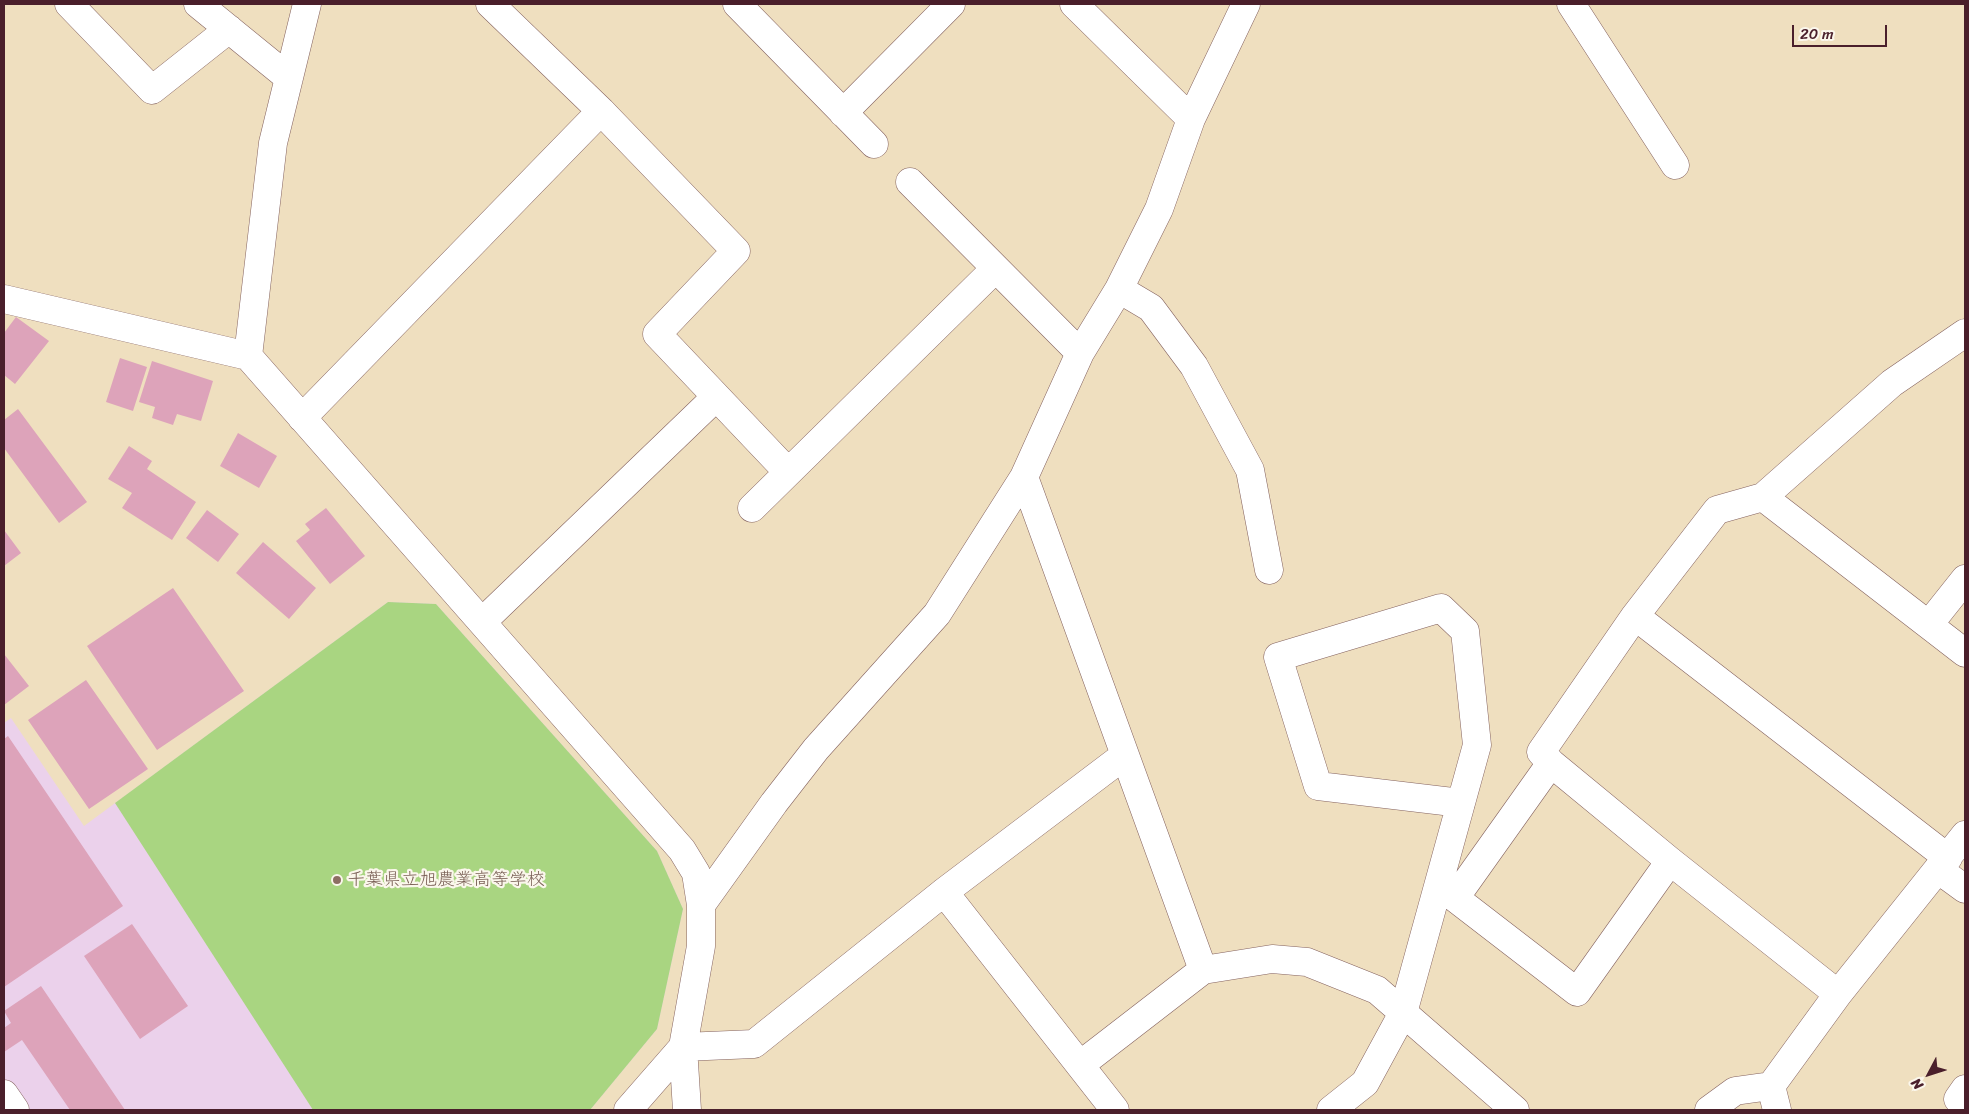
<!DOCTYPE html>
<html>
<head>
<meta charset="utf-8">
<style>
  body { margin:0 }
  #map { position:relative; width:1969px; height:1114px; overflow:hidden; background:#efdfbf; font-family:Sriracha,sans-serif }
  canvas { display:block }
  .frame { position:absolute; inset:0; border:5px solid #4a1f2b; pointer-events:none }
  .north { position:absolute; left:1904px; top:1049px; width:50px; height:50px; -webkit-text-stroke:4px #fbf7ec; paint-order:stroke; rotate:230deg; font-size:14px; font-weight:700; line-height:20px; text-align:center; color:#4a1f2b }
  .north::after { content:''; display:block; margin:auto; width:18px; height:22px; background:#4a1f2b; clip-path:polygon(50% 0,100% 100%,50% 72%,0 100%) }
  .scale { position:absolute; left:1792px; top:25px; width:95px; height:22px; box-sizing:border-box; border:2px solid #4a1f2b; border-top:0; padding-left:6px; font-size:15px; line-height:18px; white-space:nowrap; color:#4a1f2b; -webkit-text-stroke:4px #fbf7ec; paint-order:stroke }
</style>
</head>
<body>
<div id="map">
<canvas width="1969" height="1114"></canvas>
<div class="frame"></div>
<div class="north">N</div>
<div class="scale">20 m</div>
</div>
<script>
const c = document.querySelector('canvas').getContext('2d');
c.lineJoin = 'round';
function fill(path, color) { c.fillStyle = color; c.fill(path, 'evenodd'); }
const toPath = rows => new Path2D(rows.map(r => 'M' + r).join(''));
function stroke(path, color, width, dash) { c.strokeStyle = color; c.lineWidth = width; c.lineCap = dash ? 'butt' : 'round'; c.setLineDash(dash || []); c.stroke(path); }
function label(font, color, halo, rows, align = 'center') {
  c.font = font + ' Sriracha,"Klee One",sans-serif'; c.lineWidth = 4.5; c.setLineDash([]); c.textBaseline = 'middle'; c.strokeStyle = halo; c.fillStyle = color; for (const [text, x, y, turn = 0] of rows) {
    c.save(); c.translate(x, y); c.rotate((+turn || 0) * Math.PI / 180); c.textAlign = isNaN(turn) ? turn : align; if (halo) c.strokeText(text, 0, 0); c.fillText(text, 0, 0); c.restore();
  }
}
const built = toPath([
  [388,602,436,604,657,851,683,909,657,1029,590,1110,4,1110,4,723,11,718,84,826]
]);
const green = toPath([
  [388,602,436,604,657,851,683,909,657,1029,590,1110,313,1110,115,803]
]);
const building = toPath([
  [16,317,49,341,15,384,4,375,4,333],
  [120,358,147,367,133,411,106,402],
  [152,361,213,381,201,421,177,414,173,425,152,418,155,407,139,402],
  [18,409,87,502,59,523,4,448,4,420],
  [238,433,277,456,259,488,220,466],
  [129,446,152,461,147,469,196,502,172,540,122,508,132,493,108,479],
  [326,508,365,556,330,584,296,541,310,530,305,524],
  [207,510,239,534,218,562,186,538],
  [4,530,21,553,4,566],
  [263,542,316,588,289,619,236,573],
  [173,588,244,691,157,750,87,646],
  [4,654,29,686,4,705],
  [86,680,148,769,89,809,28,720],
  [8,736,123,906,4,987,4,739],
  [132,924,188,1006,140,1039,84,956],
  [41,986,125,1110,70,1110,22,1040,4,1052,4,1028,11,1023,4,1011]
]);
const minor = toPath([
  [69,4,152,90,229,29],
  [198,4,289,78],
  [737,4,874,144],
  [1074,4,1191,119],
  [1571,4,1675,165],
  [601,111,736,251,657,334,788,472],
  [843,113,951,4],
  [910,182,1080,353],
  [1119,289,1151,308,1194,366,1250,470,1269,570],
  [4,299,248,356,682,850,696,873,701,905,701,946,683,1047,687,1110],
  [248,356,273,143,307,4],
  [302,418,601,111,490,4],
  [1024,477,1203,970,1272,959,1307,962,1377,990,1515,1110],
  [1763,497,1892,383,1965,333],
  [752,508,995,269],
  [1635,616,1948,858],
  [482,622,716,397],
  [1930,623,1965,579],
  [1551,763,1455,898,1577,992,1670,861],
  [1939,870,1965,889],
  [944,892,1115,1110],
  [701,905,774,803,816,749,937,614,1024,477,1080,353,1119,289,1159,209,1191,119,1246,4],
  [1838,994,1670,861,1551,763,1541,752,1635,616,1717,510,1763,497,1965,653],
  [1080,1065,1203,970],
  [1771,1086,1838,994,1965,835],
  [1965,1089,1958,1099,1965,1105],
  [4,1094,15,1110],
  [628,1110,683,1047,754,1044,944,892,1125,755],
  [1331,1110,1365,1083,1403,1013,1477,745,1465,631,1441,608,1278,657,1318,786,1461,803],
  [1709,1110,1735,1091,1771,1086,1777,1110]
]);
const markers = [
  [337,880,5,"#8d6e63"]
];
const educationNames = [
  ["千葉県立旭農業高等学校",347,880]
];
fill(built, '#ebd1eb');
fill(green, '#a9d581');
fill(building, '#dda3ba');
stroke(minor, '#84625f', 29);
stroke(minor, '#fff', 28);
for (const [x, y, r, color] of markers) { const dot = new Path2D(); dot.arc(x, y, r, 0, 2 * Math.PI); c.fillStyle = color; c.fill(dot); stroke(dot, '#fbf7ec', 2); }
label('18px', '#785e54', '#fbf7ec', educationNames, 'left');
</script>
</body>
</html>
